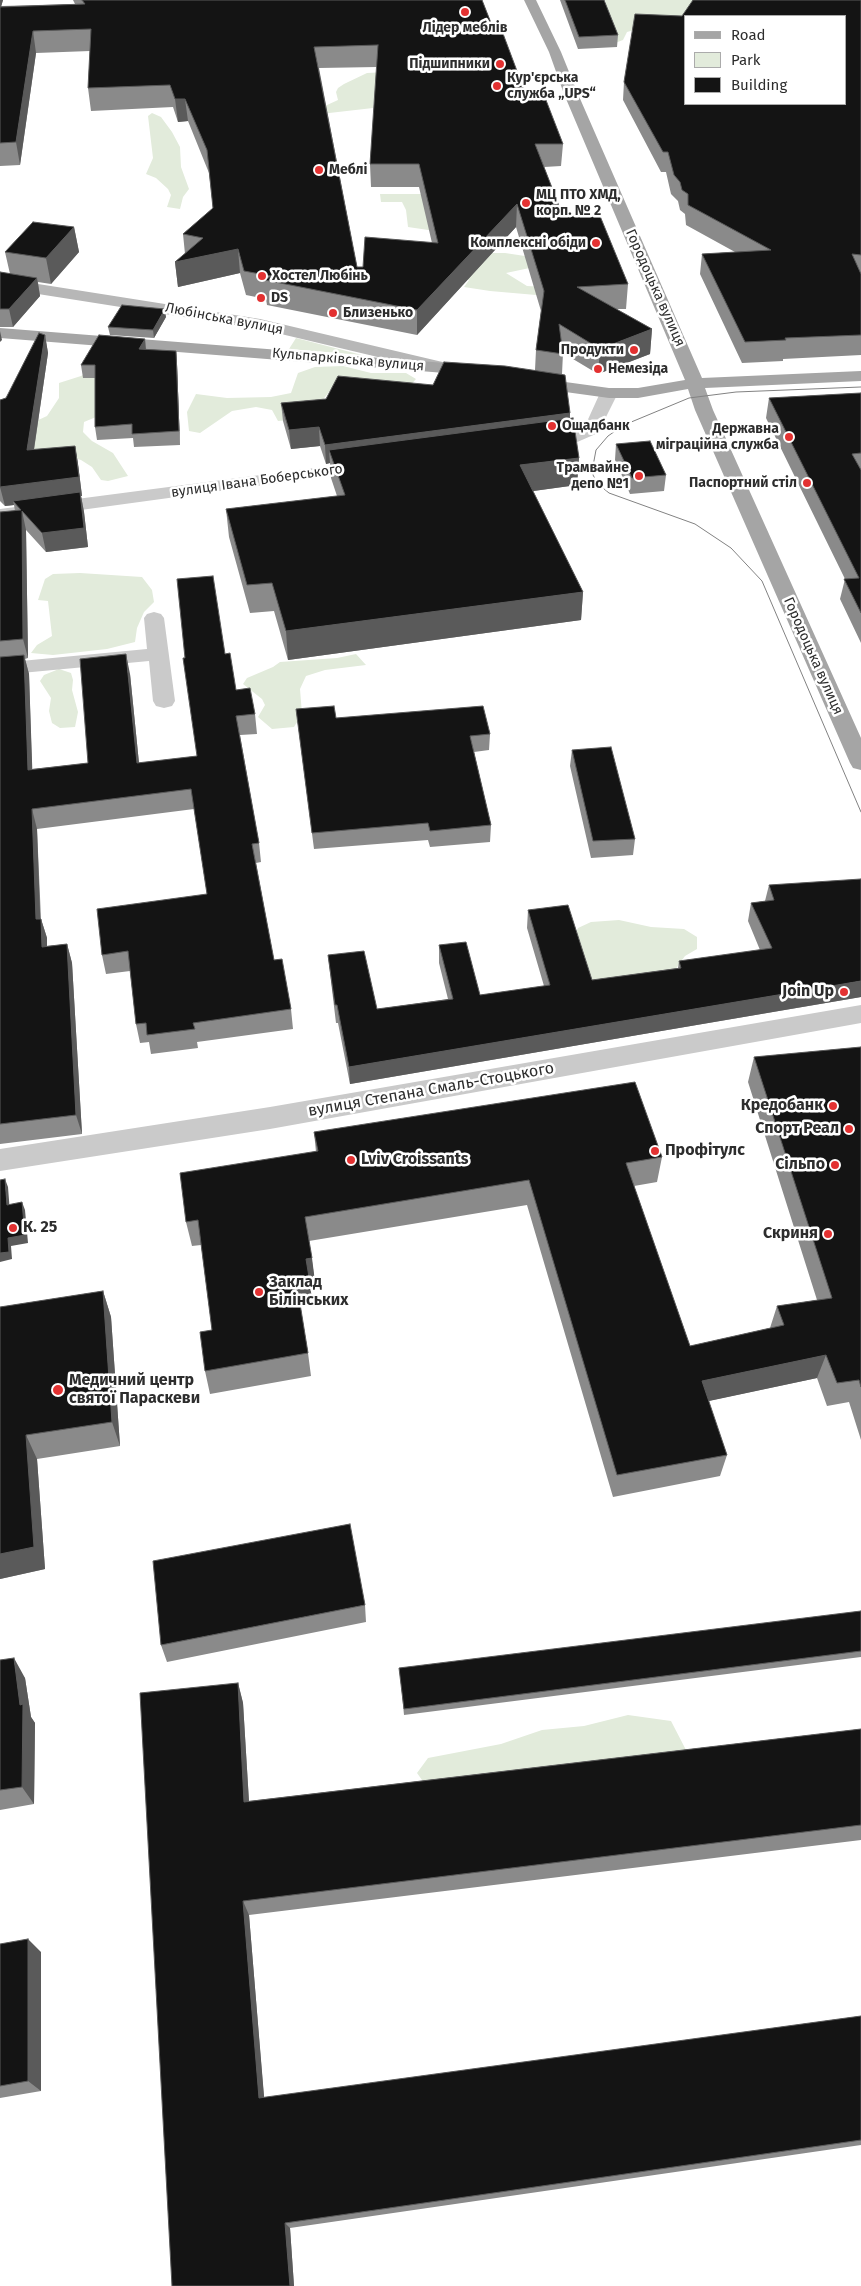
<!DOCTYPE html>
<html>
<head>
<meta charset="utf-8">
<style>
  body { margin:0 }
  #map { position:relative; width:861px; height:2286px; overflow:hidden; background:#fff; font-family:"Fira Sans",sans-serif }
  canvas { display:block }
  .legend { position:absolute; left:684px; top:15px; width:162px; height:90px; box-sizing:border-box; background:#fff; border:1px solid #ababab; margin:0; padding:6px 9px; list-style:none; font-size:15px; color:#2d2d2d }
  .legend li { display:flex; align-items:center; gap:10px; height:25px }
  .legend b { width:25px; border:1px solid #ababab }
</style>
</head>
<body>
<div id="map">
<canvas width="861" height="2286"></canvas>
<ul class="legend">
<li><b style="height:6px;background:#a5a5a5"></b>Road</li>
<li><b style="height:14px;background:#e2ebdb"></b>Park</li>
<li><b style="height:14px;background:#141414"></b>Building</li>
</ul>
</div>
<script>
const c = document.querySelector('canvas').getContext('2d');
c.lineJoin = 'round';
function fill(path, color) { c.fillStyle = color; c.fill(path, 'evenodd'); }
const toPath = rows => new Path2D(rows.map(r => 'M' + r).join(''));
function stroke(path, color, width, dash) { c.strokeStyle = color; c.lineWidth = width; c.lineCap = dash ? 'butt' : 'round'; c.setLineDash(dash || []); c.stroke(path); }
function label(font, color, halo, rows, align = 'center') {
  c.font = font + ' "Fira Sans",sans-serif'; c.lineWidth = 5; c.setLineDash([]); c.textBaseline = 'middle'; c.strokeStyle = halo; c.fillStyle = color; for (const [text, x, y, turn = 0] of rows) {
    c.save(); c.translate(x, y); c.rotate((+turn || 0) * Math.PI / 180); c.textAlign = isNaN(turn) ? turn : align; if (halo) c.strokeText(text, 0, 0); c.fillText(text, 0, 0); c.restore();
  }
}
const green = toPath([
  [605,0,707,0,685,16,627,32,623,40,615,43],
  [386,72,411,95,375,95,373,108,303,116,338,100,336,92,338,88,344,84,367,73],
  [152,113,161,117,172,132,180,147,181,167,189,189,183,197,180,209,167,207,171,195,168,189,156,178,146,174,153,158,148,116],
  [380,194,443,194,435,231,408,227,406,210,402,202,381,202],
  [489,253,505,253,538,258,539,266,506,273,527,286,545,287,536,295,490,291,464,287,469,280,455,277],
  [296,338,362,355,289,349],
  [343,366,371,373,406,373,416,379,409,387,332,388,322,401,291,420,278,421,272,410,256,407,232,411,200,433,189,431,187,412,196,394,227,398,271,397,291,393,298,373,315,367],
  [95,368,97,384,95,388,96,417,84,422,83,432,92,441,113,453,128,476,108,481,101,480,92,467,81,460,74,458,44,460,9,425,34,422,47,416,59,398,59,383,81,376],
  [80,573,142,577,152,590,154,602,144,612,137,628,135,642,107,649,53,655,31,653,37,645,52,636,48,601,38,600,45,579,53,574],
  [356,654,366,665,325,670,306,676,300,689,302,714,294,727,272,729,258,717,265,705,262,699,243,684,247,678,273,667,280,662,337,658],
  [59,669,71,673,73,680,72,690,78,712,75,727,60,728,52,723,49,711,51,698,40,681,44,675],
  [619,920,651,927,684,929,697,937,697,949,685,956,670,977,592,985,576,932,578,928,591,922],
  [628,1715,671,1721,686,1750,433,1788,422,1780,417,1773,428,1758,501,1744,542,1730,584,1726]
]);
const minor = toPath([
  [609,388,615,389,618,393,598,433,575,443,539,448,533,447,530,443,533,439,570,433,585,426,600,393,603,389,609,388],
  [368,461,374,462,377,466,374,470,0,521,0,509,368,461],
  [154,612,161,614,164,618,175,701,172,706,164,708,156,706,153,701,149,661,0,675,0,663,147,649,144,618,147,614,154,612]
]);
const tertiary = toPath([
  [861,1005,861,1023,270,1129,0,1171,0,1149,270,1107,861,1005]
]);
const secondary = toPath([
  [0,278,260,319,451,364,453,368,451,372,445,373,260,329,0,288,0,278]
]);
const primary = toPath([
  [524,0,536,0,561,52,578,94,702,378,861,371,861,381,705,388,713,410,861,738,861,770,853,768,850,763,695,410,688,389,638,398,609,398,529,387,523,386,520,382,523,378,529,377,609,388,638,388,685,380,564,94,549,52,524,0],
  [0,328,445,363,483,370,486,374,483,378,477,379,445,373,0,338,0,328]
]);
const tram = toPath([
  [861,387,736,392,689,398,624,425,608,436,596,450,593,466,593,475,598,484,609,493,695,524,731,548,762,581,861,812]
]);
const wall = toPath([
  [0,0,3,0,1,6,75,4,73,0,482,0,491,23,526,95,563,144,561,166,544,167,563,216,628,284,626,309,616,309,652,329,650,354,598,374,563,353,562,374,570,413,570,418,579,458,577,485,533,491,583,592,581,620,288,660,274,611,250,613,229,537,226,509,337,496,331,478,330,463,326,464,320,446,291,449,283,421,281,403,326,399,433,385,535,370,536,350,541,311,516,227,417,335,267,305,266,299,246,295,240,273,178,287,175,262,185,254,183,234,213,208,209,173,188,121,178,122,173,107,91,111,88,88,90,51,36,53,20,165,0,166],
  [377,67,370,164,371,187,419,187,432,243,363,267,357,267,319,68],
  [560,0,604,0,618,35,617,47,578,49],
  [861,0,861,355,783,359,783,361,742,363,700,274,702,254,735,252,686,225,685,214,680,210,678,201,671,194,666,172,661,172,623,100,624,82,682,16],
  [74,227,79,252,51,284,38,282,40,296,13,327,0,327,0,272,10,274,5,252],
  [166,317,154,338,110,335,108,327],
  [45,335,48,353,34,450,75,446,78,464,82,496,81,496,84,512,88,547,46,552,26,530,28,658,25,659,29,674,32,769,88,763,130,674,139,763,197,756,225,654,236,690,255,714,257,734,240,735,259,843,261,862,256,863,274,960,291,1009,293,1029,197,1042,198,1048,151,1054,149,1042,140,1043,136,1024,130,971,106,974,102,955,207,894,194,809,37,829,41,919,47,938,47,946,67,944,72,963,82,1134,0,1144,0,512,15,511,14,505,5,506,0,501,0,400,6,398],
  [145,339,146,349,176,351,177,364,180,445,134,447,133,438,97,440,95,427,95,378,83,378,81,365],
  [861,393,861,643,840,599,845,579,766,418,769,398],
  [616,444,666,475,664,491,630,494,615,460],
  [296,709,336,718,490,734,489,750,474,752,491,825,490,842,430,847,428,840,314,849,298,725],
  [572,750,635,839,633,855,591,858,570,766],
  [769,885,861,997,350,1084,338,1023,336,1023,330,973,328,955,377,1009,448,999,439,963,439,945,480,995,544,986,527,928,528,910,592,980,678,968,679,961,760,950,748,921,751,903,765,901],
  [861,1047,861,1440,849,1402,827,1406,817,1378,708,1401,727,1455,720,1476,613,1497,527,1205,309,1241,315,1282,310,1283,312,1301,300,1303,308,1353,311,1376,210,1394,205,1371,212,1330,201,1245,192,1246,186,1222,316,1152,314,1132,662,1157,657,1182,634,1186,690,1346,770,1328,777,1306,817,1300,748,1082,754,1057],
  [103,1291,111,1317,120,1446,37,1459,45,1569,0,1579,0,1307],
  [365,1605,366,1622,167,1662,161,1645],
  [861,1611,861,1657,404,1715,400,1674],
  [0,1660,25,1678,31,1717,35,1723,34,1804,0,1810],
  [238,1683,243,1703,249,1801,861,1729,861,1840,249,1915,264,2098,861,2016,861,2145,290,2228,294,2286,172,2286],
  [0,1944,41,1952,41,2091,0,2098]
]);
const shadedWall = toPath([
  [0,0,3,0,0,11],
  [33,31,36,53,20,165,16,142],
  [175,99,185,99,188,121,178,122],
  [517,204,516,227,417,335,417,310],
  [74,227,79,252,51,284,46,258],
  [238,249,240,273,178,287,175,262],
  [37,278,40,296,13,327,9,309],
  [165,309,166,317,154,338,153,330],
  [652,329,650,354,598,374,600,349],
  [0,331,2,340,0,342],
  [45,335,48,353,31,469,27,450],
  [145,339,146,351,139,349],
  [176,351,177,364,180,445,179,431],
  [570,413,569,431,329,450,330,463,326,464,325,445],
  [319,427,320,446,291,449,289,430],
  [75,446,78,464,82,496,81,496,84,512,88,547,46,552,42,533,13,501,14,505,5,506,0,487],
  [579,458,577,485,519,493,520,465],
  [22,511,26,530,28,658,23,639],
  [583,592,581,620,288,660,286,631],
  [126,654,130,674,141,783,137,763],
  [24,655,29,674,33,790,28,770],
  [32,809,37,829,41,939,36,919],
  [41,919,47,938,47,966,42,947],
  [67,944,72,963,82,1134,76,1115],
  [861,981,861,997,350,1084,349,1067],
  [5,1179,8,1187,10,1213,7,1205],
  [22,1202,25,1210,28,1243,11,1246,12,1259,0,1262,0,1253,8,1238],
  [312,1258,315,1282,310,1283,312,1301,299,1303,296,1279,306,1259],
  [103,1291,111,1317,120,1446,112,1422],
  [826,1355,817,1378,695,1404,702,1381],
  [26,1435,37,1459,45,1569,0,1579,0,1554],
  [14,1658,25,1678,31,1717,35,1723,34,1804,22,1787,20,1705],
  [238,1683,243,1703,250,1819,244,1802],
  [243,1901,249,1915,265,2108,259,2098],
  [28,1939,41,1952,41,2091,28,2081],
  [285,2223,290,2228,294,2286,290,2286]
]);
const building = toPath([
  [82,0,482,0,491,23,499,23,526,95,544,95,563,144,535,144,563,216,600,216,628,284,577,287,652,329,600,349,559,324,563,354,536,350,544,291,517,204,417,310,265,280,271,276,244,271,238,249,175,262,203,238,183,234,213,208,207,150,185,99,175,99,170,85,88,88,91,29,33,31,16,142,0,143,0,7,85,4,82,0],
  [378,45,370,164,419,164,438,243,365,237,363,267,357,267,314,47,378,45],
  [565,0,604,0,618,35,579,37,565,0],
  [693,0,861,0,861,255,852,254,861,274,861,335,785,338,786,340,745,342,702,254,771,250,688,205,688,194,682,190,680,182,674,175,668,152,663,152,624,82,635,14,682,16,693,0],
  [685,16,845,16,845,104,685,104,685,16],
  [33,222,74,227,46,258,5,252,33,222],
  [0,272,37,278,9,309,0,309,0,272],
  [122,305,165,309,153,330,108,327,122,305],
  [39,333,45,335,27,450,75,446,79,477,0,487,0,400,6,398,39,333],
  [99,335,145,339,139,349,176,351,179,431,132,434,132,424,95,427,95,365,81,365,99,335],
  [444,362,505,366,565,375,570,413,325,445,319,427,289,430,281,403,326,399,338,376,433,385,444,362],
  [861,393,861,453,852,454,861,470,861,613,844,579,859,578,769,398,861,393],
  [573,418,579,458,520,465,583,592,286,631,272,583,247,585,226,509,345,495,329,450,573,418],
  [650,441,666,475,632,478,616,444,650,441],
  [80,492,84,528,42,533,22,511,23,639,0,641,0,512,21,510,13,501,80,492],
  [213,576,225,654,230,653,236,690,250,688,255,714,236,716,259,843,252,844,274,960,282,959,291,1009,193,1023,195,1029,147,1035,146,1023,136,1024,128,951,102,955,97,909,207,894,191,789,32,809,36,919,41,919,42,947,67,944,76,1115,0,1124,0,657,24,655,28,770,88,763,80,659,126,654,137,763,197,756,183,658,185,658,177,579,213,576],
  [334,706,336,718,483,706,490,734,470,736,491,825,430,831,428,823,312,833,296,709,334,706],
  [611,747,635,839,593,841,572,750,611,747],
  [861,879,861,981,349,1067,337,1005,335,1005,328,955,364,951,377,1009,453,999,439,945,466,942,480,995,550,985,528,910,568,905,592,980,681,968,679,961,772,948,751,903,774,900,769,885,861,879],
  [861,1047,861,1387,859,1380,837,1383,826,1355,702,1381,727,1455,617,1475,529,1180,305,1217,312,1258,306,1259,309,1277,296,1279,308,1353,205,1371,200,1332,212,1330,198,1220,186,1222,180,1173,318,1151,314,1132,635,1082,662,1157,626,1163,690,1346,784,1325,777,1306,832,1298,754,1057,861,1047],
  [5,1179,7,1205,22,1202,25,1235,8,1238,9,1252,0,1253,0,1180,5,1179],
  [103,1291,112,1422,26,1435,34,1547,0,1554,0,1307,103,1291],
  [350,1524,365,1605,161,1645,153,1561,350,1524],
  [861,1611,861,1651,404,1709,399,1668,861,1611],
  [14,1658,20,1705,23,1704,22,1787,0,1790,0,1660,14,1658],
  [238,1683,244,1802,861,1729,861,1825,243,1901,259,2098,861,2016,861,2140,285,2223,290,2286,172,2286,140,1693,238,1683],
  [28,1939,28,2081,0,2086,0,1944,28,1939]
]);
const markers = [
  [465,12,5,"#e33131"],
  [500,64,5,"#e33131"],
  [497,86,5,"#e33131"],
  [319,170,5,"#e33131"],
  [526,203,5,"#e33131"],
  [596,243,5,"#e33131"],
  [262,276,5,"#e33131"],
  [261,298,5,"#e33131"],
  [333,313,5,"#e33131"],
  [634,350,5,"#e33131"],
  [598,369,5,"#e33131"],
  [552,426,5,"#e33131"],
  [789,437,5,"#e33131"],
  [639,476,5,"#e33131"],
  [807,483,5,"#e33131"],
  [844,992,5,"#e33131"],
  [833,1106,5,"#e33131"],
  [849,1129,5,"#e33131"],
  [655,1151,5,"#e33131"],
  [351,1160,5,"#e33131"],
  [835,1165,5,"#e33131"],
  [13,1228,5,"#e33131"],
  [828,1234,5,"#e33131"],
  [259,1292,5,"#e33131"],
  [58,1390,6,"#e33131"]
];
const farPoinames = [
  ["Лідер меблів",465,28,"center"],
  ["Підшипники",490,64,"right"],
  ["Кур'єрська",507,78],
  ["служба „UPS“",507,94],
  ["Меблі",329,170],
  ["МЦ ПТО ХМД,",536,195],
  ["корп. № 2",536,211],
  ["Комплексні обіди",586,243,"right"],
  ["Хостел Любінь",272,276],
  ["DS",271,298],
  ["Близенько",343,313],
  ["Продукти",624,350,"right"],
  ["Немезіда",608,369],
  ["Ощадбанк",562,426],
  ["Державна",779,429,"right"],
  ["міграційна служба",779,445,"right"],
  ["Трамвайне",629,468,"right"],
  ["депо №1",629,484,"right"],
  ["Паспортний стіл",797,483,"right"]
];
const farStreetnames = [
  ["Городоцька вулиця",655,288,66],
  ["Любінська вулиця",224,319,11],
  ["Кульпарківська вулиця",348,360,5],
  ["вулиця Івана Боберського",257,481,-8],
  ["Городоцька вулиця",813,656,66]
];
const poiNames = [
  ["Join Up",834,992],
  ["Кредобанк",823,1106],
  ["Спорт Реал",839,1129],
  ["Профітулс",665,1151,"left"],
  ["Lviv Croissants",361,1160,"left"],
  ["Сільпо",825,1165],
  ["К. 25",23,1228,"left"],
  ["Скриня",818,1234],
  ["Заклад",269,1283,"left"],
  ["Білінських",269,1301,"left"],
  ["Медичний центр",69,1381,"left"],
  ["святої Параскеви",69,1399,"left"]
];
const streetNames = [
  ["вулиця Степана Смаль-Стоцького",431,1090,-10]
];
fill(green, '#e2ebdb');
fill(minor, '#cacaca');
fill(tertiary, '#cacaca');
fill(secondary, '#b7b7b7');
fill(primary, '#a5a5a5');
stroke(tram, '#828282', 1);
fill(wall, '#8a8a8a');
fill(shadedWall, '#5a5a5a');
fill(building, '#141414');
stroke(building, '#5a5a5a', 1);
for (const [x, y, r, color] of markers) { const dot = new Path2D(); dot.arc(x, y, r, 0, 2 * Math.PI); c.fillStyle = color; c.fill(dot); stroke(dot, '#fff', 2); }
label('bold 14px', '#2d2d2d', '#fff', farPoinames, 'left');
label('14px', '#2d2d2d', '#fff', farStreetnames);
label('bold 16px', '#2d2d2d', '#fff', poiNames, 'right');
label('16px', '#2d2d2d', '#fff', streetNames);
</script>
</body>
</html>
